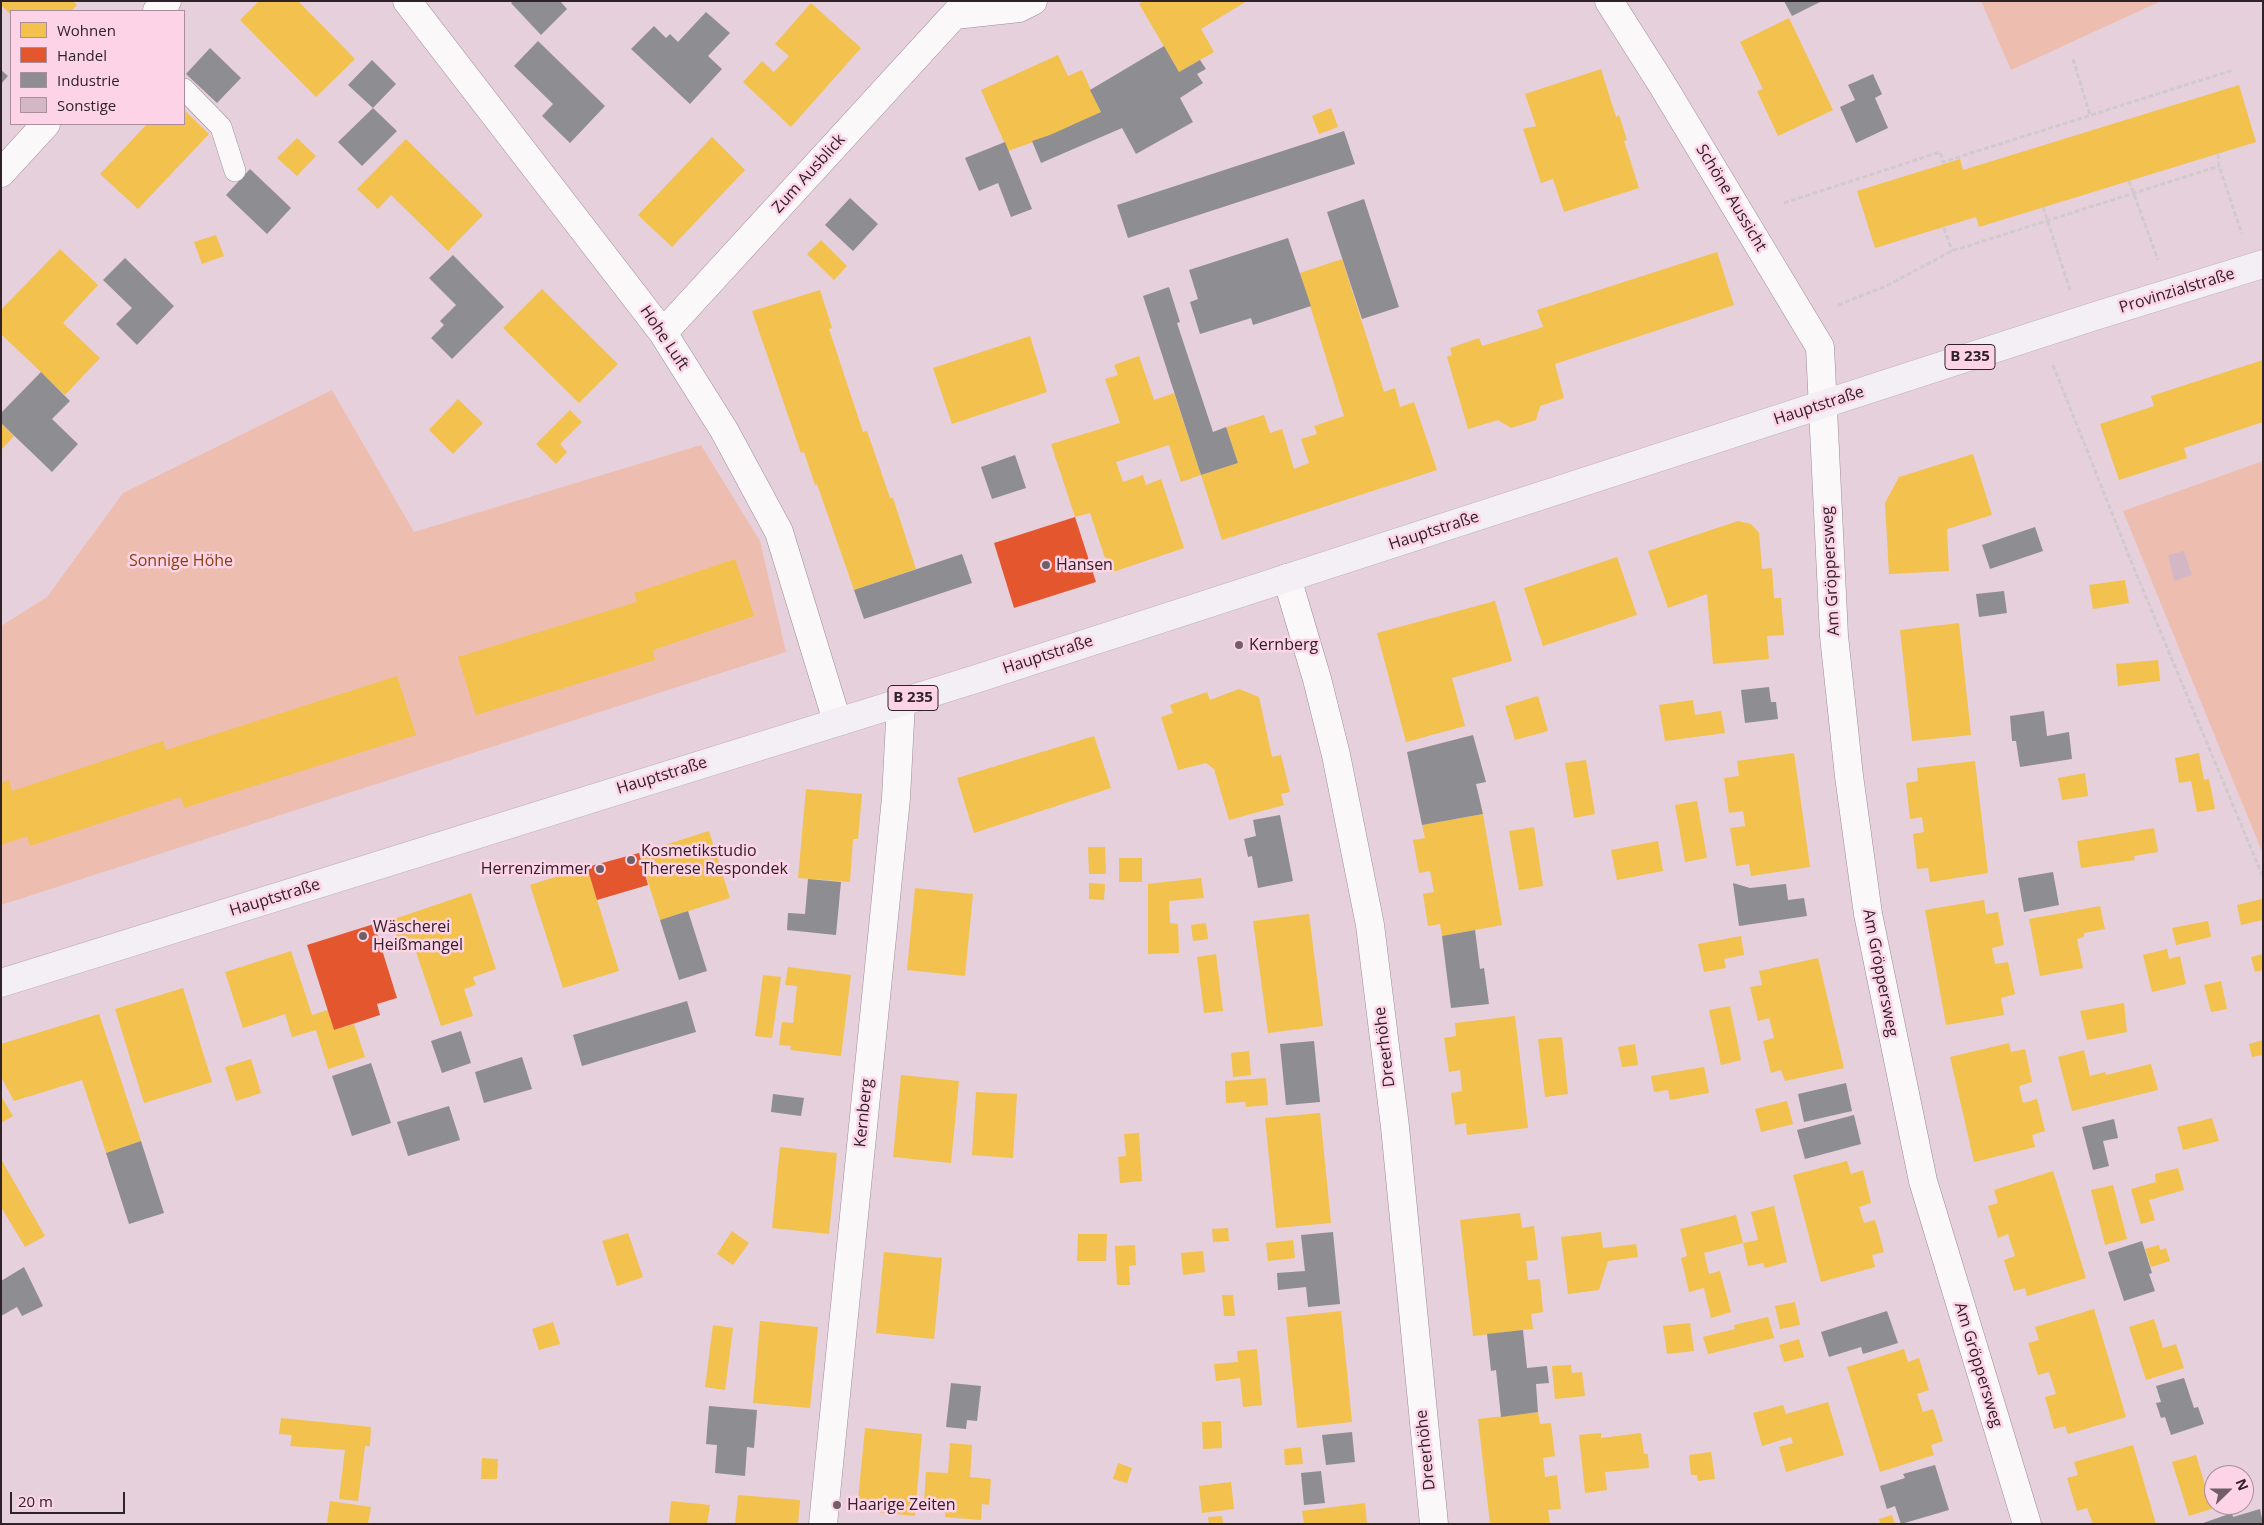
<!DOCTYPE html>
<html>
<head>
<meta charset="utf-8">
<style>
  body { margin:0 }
  #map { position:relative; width:2264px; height:1525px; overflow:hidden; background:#e6d0db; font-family:"Open Sans",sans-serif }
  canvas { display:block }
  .frame { position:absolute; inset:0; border:2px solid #302229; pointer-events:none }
  .legend { position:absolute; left:10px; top:10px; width:175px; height:115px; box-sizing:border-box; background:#fdd4e7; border:1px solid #ab8d9b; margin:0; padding:6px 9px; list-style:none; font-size:15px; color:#302229 }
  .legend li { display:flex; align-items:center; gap:10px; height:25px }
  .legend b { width:25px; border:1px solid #ab8d9b }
  .north { position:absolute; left:2204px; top:1465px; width:50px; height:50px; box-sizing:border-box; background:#fdd4e7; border:1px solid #ab8d9b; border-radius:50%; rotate:68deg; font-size:14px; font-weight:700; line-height:20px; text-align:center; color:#302229 }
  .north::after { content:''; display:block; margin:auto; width:18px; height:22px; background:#705f67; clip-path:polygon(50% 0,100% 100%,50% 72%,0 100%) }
  .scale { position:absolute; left:10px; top:1492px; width:115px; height:22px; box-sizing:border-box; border:2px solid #302229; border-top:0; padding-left:6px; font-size:15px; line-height:18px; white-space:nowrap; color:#302229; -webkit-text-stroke:4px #fdd4e7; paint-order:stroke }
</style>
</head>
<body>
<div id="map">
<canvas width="2264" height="1525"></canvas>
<div class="frame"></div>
<ul class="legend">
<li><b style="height:14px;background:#f2c14e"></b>Wohnen</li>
<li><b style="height:14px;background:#e4572e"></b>Handel</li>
<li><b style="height:14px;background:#8d8d92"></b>Industrie</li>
<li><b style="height:14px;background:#d4b7c5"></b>Sonstige</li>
</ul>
<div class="north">N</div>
<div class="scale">20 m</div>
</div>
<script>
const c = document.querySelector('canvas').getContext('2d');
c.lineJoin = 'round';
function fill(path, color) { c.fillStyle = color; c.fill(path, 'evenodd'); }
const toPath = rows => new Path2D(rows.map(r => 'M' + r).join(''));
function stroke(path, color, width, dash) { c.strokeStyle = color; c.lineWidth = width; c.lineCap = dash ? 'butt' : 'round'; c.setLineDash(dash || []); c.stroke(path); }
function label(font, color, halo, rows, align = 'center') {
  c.font = font + ' "Open Sans",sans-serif'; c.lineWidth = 5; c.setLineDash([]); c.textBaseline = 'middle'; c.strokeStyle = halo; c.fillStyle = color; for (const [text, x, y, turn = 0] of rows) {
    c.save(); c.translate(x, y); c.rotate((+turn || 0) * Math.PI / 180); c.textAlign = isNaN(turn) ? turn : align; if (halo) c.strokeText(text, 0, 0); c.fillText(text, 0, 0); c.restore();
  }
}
const green = toPath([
  [1981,1,2161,1,2011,70],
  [332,390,414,532,701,445,760,541,786,652,1,905,1,626,47,597,123,493],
  [2263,461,2263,854,2123,511]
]);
const homes = toPath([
  [1,1,73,1,77,5,71,11,11,11,11,15,1,5],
  [259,1,298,1,355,59,316,97,240,20],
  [1144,1,1247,1,1201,29,1214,52,1179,72,1139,4],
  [811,3,861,48,791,127,743,82,762,61,774,72,789,56,775,44],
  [1789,18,1833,110,1778,136,1757,91,1763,89,1740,42],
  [1058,55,1068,76,1082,70,1101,112,1050,136,1008,151,981,90],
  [1601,69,1616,117,1619,115,1627,140,1624,141,1639,188,1564,212,1553,179,1541,183,1523,129,1536,126,1525,94],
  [2239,85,2256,142,1979,227,1976,217,1875,248,1857,191,1960,159,1963,170],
  [1331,108,1338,127,1319,134,1312,116],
  [184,110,209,134,138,209,100,174,147,124,184,124],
  [712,137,745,170,672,247,638,215],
  [297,138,316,156,297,176,277,158],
  [406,139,483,215,448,251,391,195,378,209,357,189],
  [216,235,224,256,202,264,194,242],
  [821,240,847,266,834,280,807,254],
  [60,249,98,285,63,323,100,358,65,395,1,334,1,310],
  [1717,252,1734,305,1555,364,1564,398,1540,406,1536,420,1511,428,1498,420,1468,429,1447,357,1452,355,1450,348,1479,338,1482,346,1543,327,1537,310],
  [1342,259,1384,392,1395,388,1400,407,1414,402,1437,470,1222,540,1201,475,1238,463,1226,427,1264,415,1270,433,1282,429,1294,469,1309,463,1301,439,1317,434,1314,426,1344,416,1300,273],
  [542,289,618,364,579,403,503,328],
  [820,290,832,328,829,329,863,432,867,431,890,498,893,498,916,569,854,590,817,484,815,485,804,452,801,453,752,311],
  [1030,336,1047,392,952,424,933,368],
  [1139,356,1154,400,1174,393,1201,475,1181,482,1169,445,1116,462,1123,482,1143,475,1146,485,1161,479,1184,548,1110,573,1090,513,1075,517,1051,444,1120,423,1105,379,1118,375,1114,365],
  [2263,360,2263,422,2184,448,2187,458,2119,480,2100,424,2154,406,2151,396],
  [458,399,483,423,453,454,429,430],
  [570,410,582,422,560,444,567,452,556,464,536,444],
  [1,423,14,436,1,450],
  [1973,454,1992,515,1947,529,1949,571,1889,574,1885,503,1899,477],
  [1738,521,1751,524,1759,533,1762,569,1772,568,1774,598,1781,598,1784,635,1767,636,1769,659,1713,664,1707,594,1668,608,1648,551],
  [1617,557,1637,615,1543,646,1524,588],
  [735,559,754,616,653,650,655,660,476,715,458,657,637,602,634,593],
  [2125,580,2129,603,2093,609,2089,585],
  [1495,601,1512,661,1452,678,1465,726,1406,742,1377,633],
  [1959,623,1971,735,1912,741,1900,630],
  [2158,660,2160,681,2118,686,2116,664],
  [397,676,416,735,184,808,181,797,30,846,27,836,1,845,1,783,9,780,12,791,163,741,166,750],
  [1239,689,1259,697,1272,757,1281,755,1290,792,1281,794,1284,805,1229,820,1214,769,1206,763,1178,770,1161,717,1173,713,1170,705,1207,692,1210,700],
  [1538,696,1548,731,1515,740,1505,706],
  [1693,700,1695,715,1721,711,1725,733,1665,741,1659,705],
  [1094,736,1111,788,974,833,957,778],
  [1794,753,1810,867,1751,876,1749,864,1736,866,1730,828,1745,826,1743,811,1729,813,1724,778,1739,776,1737,761],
  [2199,753,2204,780,2209,779,2215,809,2197,812,2191,781,2179,783,2175,758],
  [1586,760,1595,814,1574,818,1565,763],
  [1975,761,1988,873,1930,882,1928,868,1917,869,1913,834,1924,832,1922,817,1910,819,1906,783,1918,781,1917,768],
  [2085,773,2088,796,2062,800,2058,778],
  [806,789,862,794,858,839,853,839,850,882,798,878],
  [1697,801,1707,858,1685,862,1675,805],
  [1483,814,1502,925,1442,936,1440,924,1428,926,1423,894,1434,892,1430,871,1419,873,1413,840,1425,838,1422,825],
  [1534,827,1543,886,1519,890,1509,831],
  [2154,828,2158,852,2134,856,2135,860,2081,868,2077,841],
  [709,831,730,898,660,920,639,853],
  [1658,841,1663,871,1617,880,1611,850],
  [1088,847,1105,847,1106,874,1089,874],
  [1119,858,1142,858,1142,882,1119,882],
  [587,867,619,971,563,988,530,885],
  [1201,878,1204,898,1169,901,1170,923,1178,924,1179,953,1148,954,1148,884],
  [1089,883,1105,884,1104,900,1089,899],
  [915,888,973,894,965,976,907,970],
  [471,893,496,969,473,977,476,985,464,989,473,1016,441,1026,415,949,402,953,391,920],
  [2262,899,2263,920,2241,925,2237,905],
  [1984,900,1986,914,1998,912,2004,945,1992,948,1995,964,2008,962,2015,994,2001,998,2004,1015,1946,1025,1925,910],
  [2100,906,2105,929,2084,933,2084,937,2077,939,2083,968,2040,976,2029,919],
  [1309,914,1323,1026,1268,1033,1253,921],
  [2208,921,2211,937,2176,945,2172,928],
  [1206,923,1208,939,1193,941,1191,925],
  [1741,936,1744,955,1724,959,1726,968,1704,972,1698,944],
  [2167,949,2169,959,2180,956,2186,984,2152,992,2143,955],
  [291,951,312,1015,328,1010,334,1030,354,1024,365,1057,328,1069,316,1030,292,1037,285,1014,243,1028,225,972],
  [1216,954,1223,1011,1204,1013,1197,957],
  [2263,954,2263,970,2255,972,2251,957],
  [1818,958,1844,1068,1785,1081,1781,1070,1771,1073,1763,1041,1774,1038,1769,1018,1758,1021,1750,987,1762,985,1759,971],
  [788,967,851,975,841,1056,790,1050,791,1046,779,1045,782,1022,793,1023,797,986,785,985],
  [763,975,781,977,772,1038,755,1036],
  [2221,981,2227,1009,2211,1012,2204,985],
  [183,988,212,1082,144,1103,115,1009],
  [2124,1003,2127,1032,2087,1040,2080,1011],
  [1730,1006,1741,1060,1721,1065,1709,1010],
  [99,1014,141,1141,106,1153,82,1080,14,1101,1,1077,1,1044],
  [1515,1016,1528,1128,1467,1135,1466,1123,1455,1125,1451,1093,1462,1091,1460,1070,1449,1072,1444,1038,1456,1036,1455,1023],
  [1562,1037,1568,1094,1545,1097,1538,1039],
  [2263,1040,2263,1055,2252,1057,2249,1044],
  [2009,1043,2011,1052,2025,1049,2032,1082,2019,1086,2023,1103,2037,1099,2045,1131,2032,1135,2035,1147,1974,1162,1950,1057],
  [1635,1044,1638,1065,1622,1067,1618,1047],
  [2084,1050,2090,1076,2105,1072,2106,1075,2151,1064,2158,1090,2072,1111,2058,1057],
  [1249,1051,1251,1075,1233,1077,1231,1053],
  [251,1059,261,1093,236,1101,225,1067],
  [1704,1067,1709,1093,1670,1100,1668,1090,1654,1092,1651,1076],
  [901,1075,959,1081,951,1163,893,1157],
  [1266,1078,1268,1105,1246,1107,1245,1102,1226,1103,1225,1081],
  [976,1092,1017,1094,1013,1158,972,1155],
  [1,1096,13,1116,1,1123],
  [1787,1101,1793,1124,1761,1132,1755,1109],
  [1320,1113,1331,1223,1276,1228,1265,1118],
  [2212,1118,2219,1141,2183,1150,2177,1127],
  [1139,1133,1142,1181,1120,1183,1118,1157,1126,1156,1124,1134],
  [780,1147,837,1153,829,1234,772,1228],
  [1,1159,45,1236,25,1247,1,1207],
  [1847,1161,1851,1174,1863,1170,1871,1203,1859,1207,1864,1223,1875,1220,1884,1252,1872,1255,1875,1267,1821,1282,1793,1175],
  [2178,1168,2184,1190,2149,1200,2155,1220,2141,1224,2131,1189,2156,1182,2155,1174],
  [2053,1171,2086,1278,2027,1296,2025,1288,2014,1291,2004,1260,2015,1256,2008,1234,1998,1238,1988,1206,1998,1203,1994,1190],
  [2113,1185,2127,1239,2105,1245,2091,1190],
  [1774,1206,1787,1262,1765,1268,1763,1263,1748,1266,1743,1243,1758,1240,1751,1212],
  [1520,1213,1522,1228,1534,1226,1538,1260,1526,1261,1528,1280,1540,1279,1543,1312,1531,1314,1533,1329,1473,1336,1460,1220],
  [1736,1215,1743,1243,1704,1253,1709,1274,1720,1271,1731,1312,1711,1318,1704,1288,1689,1292,1681,1258,1687,1256,1680,1229],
  [1228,1228,1229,1241,1213,1242,1212,1229],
  [732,1231,749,1243,733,1265,717,1254],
  [1601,1232,1603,1248,1636,1244,1638,1257,1608,1261,1599,1290,1568,1294,1561,1237],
  [628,1233,643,1277,617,1286,602,1241],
  [1078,1234,1107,1234,1106,1261,1077,1261],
  [1293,1240,1295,1258,1268,1261,1266,1243],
  [1135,1245,1136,1265,1129,1266,1130,1285,1117,1285,1115,1246],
  [2159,1245,2160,1250,2166,1248,2170,1261,2151,1267,2145,1249],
  [1203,1251,1205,1272,1183,1275,1181,1253],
  [884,1252,942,1258,934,1339,876,1333],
  [1222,1295,1233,1295,1235,1316,1224,1316],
  [1795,1302,1800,1325,1780,1329,1775,1306],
  [2094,1309,2126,1417,2068,1434,2065,1426,2054,1429,2045,1397,2056,1394,2049,1372,2038,1375,2028,1343,2039,1340,2035,1327],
  [1341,1311,1352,1422,1297,1428,1286,1317],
  [1768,1317,1774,1338,1708,1354,1703,1337,1735,1329,1734,1325],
  [2154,1319,2163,1348,2176,1344,2184,1368,2146,1380,2129,1327],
  [760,1321,818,1327,810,1408,753,1403],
  [553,1322,560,1344,539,1350,532,1329],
  [1690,1323,1694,1351,1667,1354,1663,1326],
  [713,1325,733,1328,725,1390,705,1387],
  [1799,1339,1804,1357,1784,1362,1779,1345],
  [1257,1349,1262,1405,1243,1407,1240,1378,1216,1381,1214,1364,1238,1362,1237,1351],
  [1904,1349,1908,1362,1919,1358,1929,1390,1917,1394,1923,1412,1933,1409,1943,1441,1931,1445,1934,1455,1880,1472,1847,1367],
  [1571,1365,1572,1373,1582,1372,1585,1396,1555,1399,1552,1366],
  [1828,1402,1844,1455,1786,1472,1779,1447,1793,1443,1791,1437,1762,1446,1753,1413,1783,1405,1786,1414],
  [1538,1412,1540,1424,1551,1423,1555,1456,1543,1458,1545,1477,1557,1475,1561,1509,1548,1510,1550,1524,1490,1524,1478,1419],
  [281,1418,371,1427,370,1446,365,1446,358,1501,339,1499,345,1450,290,1446,292,1435,279,1434],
  [1221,1421,1222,1448,1203,1449,1202,1422],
  [865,1428,922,1434,915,1516,857,1510],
  [1601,1433,1601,1438,1641,1433,1644,1454,1648,1454,1649,1468,1605,1472,1607,1490,1585,1493,1579,1435],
  [950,1443,972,1445,970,1477,991,1479,989,1505,982,1504,981,1520,945,1517,946,1504,924,1502,926,1472,948,1473],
  [2133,1445,2156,1524,2093,1524,2087,1508,2077,1511,2067,1478,2078,1475,2074,1462],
  [1301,1447,1303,1464,1285,1465,1284,1449],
  [1711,1452,1715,1479,1698,1481,1697,1475,1691,1475,1689,1455],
  [2196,1455,2205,1485,2214,1482,2214,1505,2224,1505,2189,1516,2172,1462],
  [482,1458,498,1459,497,1479,481,1479],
  [1118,1463,1132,1468,1127,1483,1113,1479],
  [1231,1482,1234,1509,1202,1513,1199,1486],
  [738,1495,800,1500,798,1524,735,1524],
  [330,1501,371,1507,368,1524,327,1523],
  [671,1501,710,1505,707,1524,669,1524],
  [1365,1503,1367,1524,1304,1524,1302,1511],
  [1892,1515,1895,1524,1880,1524,1879,1519],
  [1222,1516,1223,1524,1209,1524,1208,1517]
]);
const shops = toPath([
  [1075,517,1096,582,1014,608,994,543],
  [639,853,648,885,597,900,587,867],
  [374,924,397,998,377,1004,380,1015,334,1030,307,945]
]);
const industry = toPath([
  [513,1,560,1,567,9,541,35,511,3],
  [1784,1,1822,1,1792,16],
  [706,12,730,33,708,56,722,69,690,104,631,49,654,26,666,38,670,34,678,42],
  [538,41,605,106,570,143,542,116,553,104,514,66],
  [1164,46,1179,72,1200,60,1206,69,1197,74,1203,83,1180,98,1193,122,1136,154,1122,128,1041,163,1032,141,1050,135,1101,112,1090,90],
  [210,48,241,78,217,103,186,74],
  [372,60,396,84,373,108,348,85],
  [1,70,8,76,1,84],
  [1873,74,1882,94,1875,98,1888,128,1856,143,1840,107,1855,100,1848,85],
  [373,108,397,131,362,166,338,142],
  [1344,131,1355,164,1128,238,1117,205],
  [1005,142,1032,209,1011,217,998,183,979,191,965,158],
  [250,169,291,208,267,234,226,195],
  [850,198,878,224,853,251,825,225],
  [1364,199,1399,307,1362,319,1327,212],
  [1288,238,1311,306,1253,325,1251,318,1200,334,1190,302,1198,299,1189,270],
  [453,255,504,307,452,359,431,338,444,325,440,321,456,305,429,278],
  [125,258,174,306,137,345,116,324,132,308,103,280],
  [1169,287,1180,322,1177,323,1213,432,1226,427,1238,463,1201,475,1143,296],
  [41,372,70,401,52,419,78,444,52,472,1,423,1,413],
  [1015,455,1026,488,992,499,981,467],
  [2035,527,2043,551,1990,569,1982,545],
  [962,554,972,583,864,619,854,590],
  [2004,591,2007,613,1979,617,1976,594],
  [1769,687,1771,702,1776,702,1778,719,1745,723,1741,690],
  [2044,711,2047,736,2069,732,2072,759,2020,767,2016,741,2012,741,2010,716],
  [1473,735,1486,782,1476,784,1483,814,1422,825,1407,752],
  [1280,815,1293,881,1258,888,1252,856,1248,857,1244,839,1256,836,1253,820],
  [2053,872,2059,905,2024,912,2018,878],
  [808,879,841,882,836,935,787,930,788,913,805,914],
  [1733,883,1750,888,1786,884,1788,900,1804,898,1807,916,1739,926],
  [688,911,707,971,679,980,660,920],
  [1475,930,1480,969,1484,968,1489,1004,1451,1008,1442,936],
  [687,1001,696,1032,582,1066,573,1035],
  [461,1031,471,1063,442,1073,431,1041],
  [1314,1041,1320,1102,1286,1105,1280,1044],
  [522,1057,532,1089,484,1103,475,1072],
  [371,1063,391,1123,352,1136,332,1076],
  [1846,1083,1852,1111,1804,1122,1798,1094],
  [773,1094,804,1098,801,1116,771,1112],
  [449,1106,460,1140,408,1156,397,1122],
  [1854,1115,1861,1144,1805,1159,1797,1130],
  [2114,1119,2118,1138,2103,1141,2109,1166,2093,1170,2082,1127],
  [141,1141,164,1213,129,1224,106,1153],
  [1333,1232,1340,1304,1308,1307,1306,1287,1278,1290,1277,1273,1305,1271,1301,1235],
  [2142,1241,2152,1273,2149,1274,2155,1291,2124,1301,2108,1252],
  [24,1267,43,1306,22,1316,17,1307,1,1316,1,1281],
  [1887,1311,1898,1343,1863,1354,1861,1347,1829,1357,1821,1332],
  [1523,1330,1527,1368,1547,1366,1549,1383,1536,1384,1538,1412,1501,1417,1496,1370,1491,1371,1487,1334],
  [2184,1378,2194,1408,2198,1407,2204,1424,2171,1435,2165,1417,2161,1418,2156,1403,2161,1402,2156,1386],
  [951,1383,981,1386,977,1421,967,1420,966,1429,946,1427],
  [709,1406,757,1410,754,1448,747,1447,745,1476,715,1473,717,1445,706,1444],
  [1352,1432,1355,1462,1326,1465,1322,1435],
  [1935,1465,1949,1510,1901,1524,1895,1506,1887,1509,1880,1486,1905,1478,1903,1474],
  [1321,1471,1325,1503,1304,1505,1301,1473],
  [2260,1509,2263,1524,2200,1524,2232,1513,2233,1517]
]);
const building = toPath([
  [2184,551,2192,575,2174,581,2168,555]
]);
const path = toPath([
  [2073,59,2090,115],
  [2218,154,2219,166,2242,234],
  [2129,181,2158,260],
  [1784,203,1940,152,1943,162,2233,70],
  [2043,207,2070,290],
  [1944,228,1952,251],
  [1838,305,1886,286,1952,251,2219,166],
  [2053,365,2133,566,2263,877]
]);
const service = toPath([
  [184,89,221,127,235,171]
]);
const minor = toPath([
  [407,1,663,333,724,430,779,532,837,721],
  [1609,1,1663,86,1820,347,1834,636,1849,776,1868,914,1923,1181,2027,1524],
  [157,11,167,1],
  [955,15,1019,8,1033,1],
  [1,173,46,124],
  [663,333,967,1],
  [1287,578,1317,679,1336,755,1370,925,1395,1127,1434,1524],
  [823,1524,896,798,901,702]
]);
const primary = toPath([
  [1,983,979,678,2092,317,2263,264]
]);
const markers = [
  [1046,565,5,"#705f67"],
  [1239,645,5,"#705f67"],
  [631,860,5,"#705f67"],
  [600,869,5,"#705f67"],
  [363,936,5,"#705f67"],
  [837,1505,5,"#705f67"]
];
const shields = [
  [1970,357,50],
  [913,698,50]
];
const shieldNames = [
  ["B 235",1970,357],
  ["B 235",913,698]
];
const streetNames = [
  ["Zum Ausblick",809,174,-48],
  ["Schöne Aussicht",1731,198,59],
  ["Provinzialstraße",2177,291,-17],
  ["Hohe Luft",664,338,56],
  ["Hauptstraße",1819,406,-18],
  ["Hauptstraße",1434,531,-18],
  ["Am Gröppersweg",1831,571,-93],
  ["Hauptstraße",1048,655,-18],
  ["Hauptstraße",662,776,-17],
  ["Hauptstraße",275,898,-17],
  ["Am Gröppersweg",1880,973,79],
  ["Dreerhöhe",1385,1047,-97],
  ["Kernberg",864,1113,-84],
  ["Am Gröppersweg",1978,1365,73],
  ["Dreerhöhe",1426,1450,-96]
];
const parkNames = [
  ["Sonnige Höhe",181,561]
];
const poiNames = [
  ["Hansen",1056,565],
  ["Kernberg",1249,645],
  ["Kosmetikstudio",641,851],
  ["Therese Respondek",641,869],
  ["Herrenzimmer",590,869,"right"],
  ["Wäscherei",373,927],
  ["Heißmangel",373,945],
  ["Haarige Zeiten",847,1505]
];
fill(green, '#edbeb0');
fill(homes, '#f2c14e');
fill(shops, '#e4572e');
fill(industry, '#8d8d92');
fill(building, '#d4b7c5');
stroke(service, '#9c8c94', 22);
stroke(minor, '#9c8c94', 29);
stroke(primary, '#bdb1bc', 29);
stroke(path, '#d0cacd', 3, [5, 2.5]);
stroke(service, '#fbf8fa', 21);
stroke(minor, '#fbf8fa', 28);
stroke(primary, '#f4eff4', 28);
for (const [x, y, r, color] of markers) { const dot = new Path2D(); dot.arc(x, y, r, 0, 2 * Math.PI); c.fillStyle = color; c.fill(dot); stroke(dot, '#fdd4e7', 2); }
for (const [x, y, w] of shields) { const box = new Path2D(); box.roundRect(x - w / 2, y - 12.5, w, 25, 4); c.fillStyle = '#fdd4e7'; c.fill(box); stroke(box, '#302229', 1); }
label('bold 15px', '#302229', null, shieldNames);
label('16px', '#302229', '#fdd4e7', streetNames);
label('16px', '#8a3f0c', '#fdd4e7', parkNames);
label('16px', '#302229', '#fdd4e7', poiNames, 'left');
</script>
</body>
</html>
